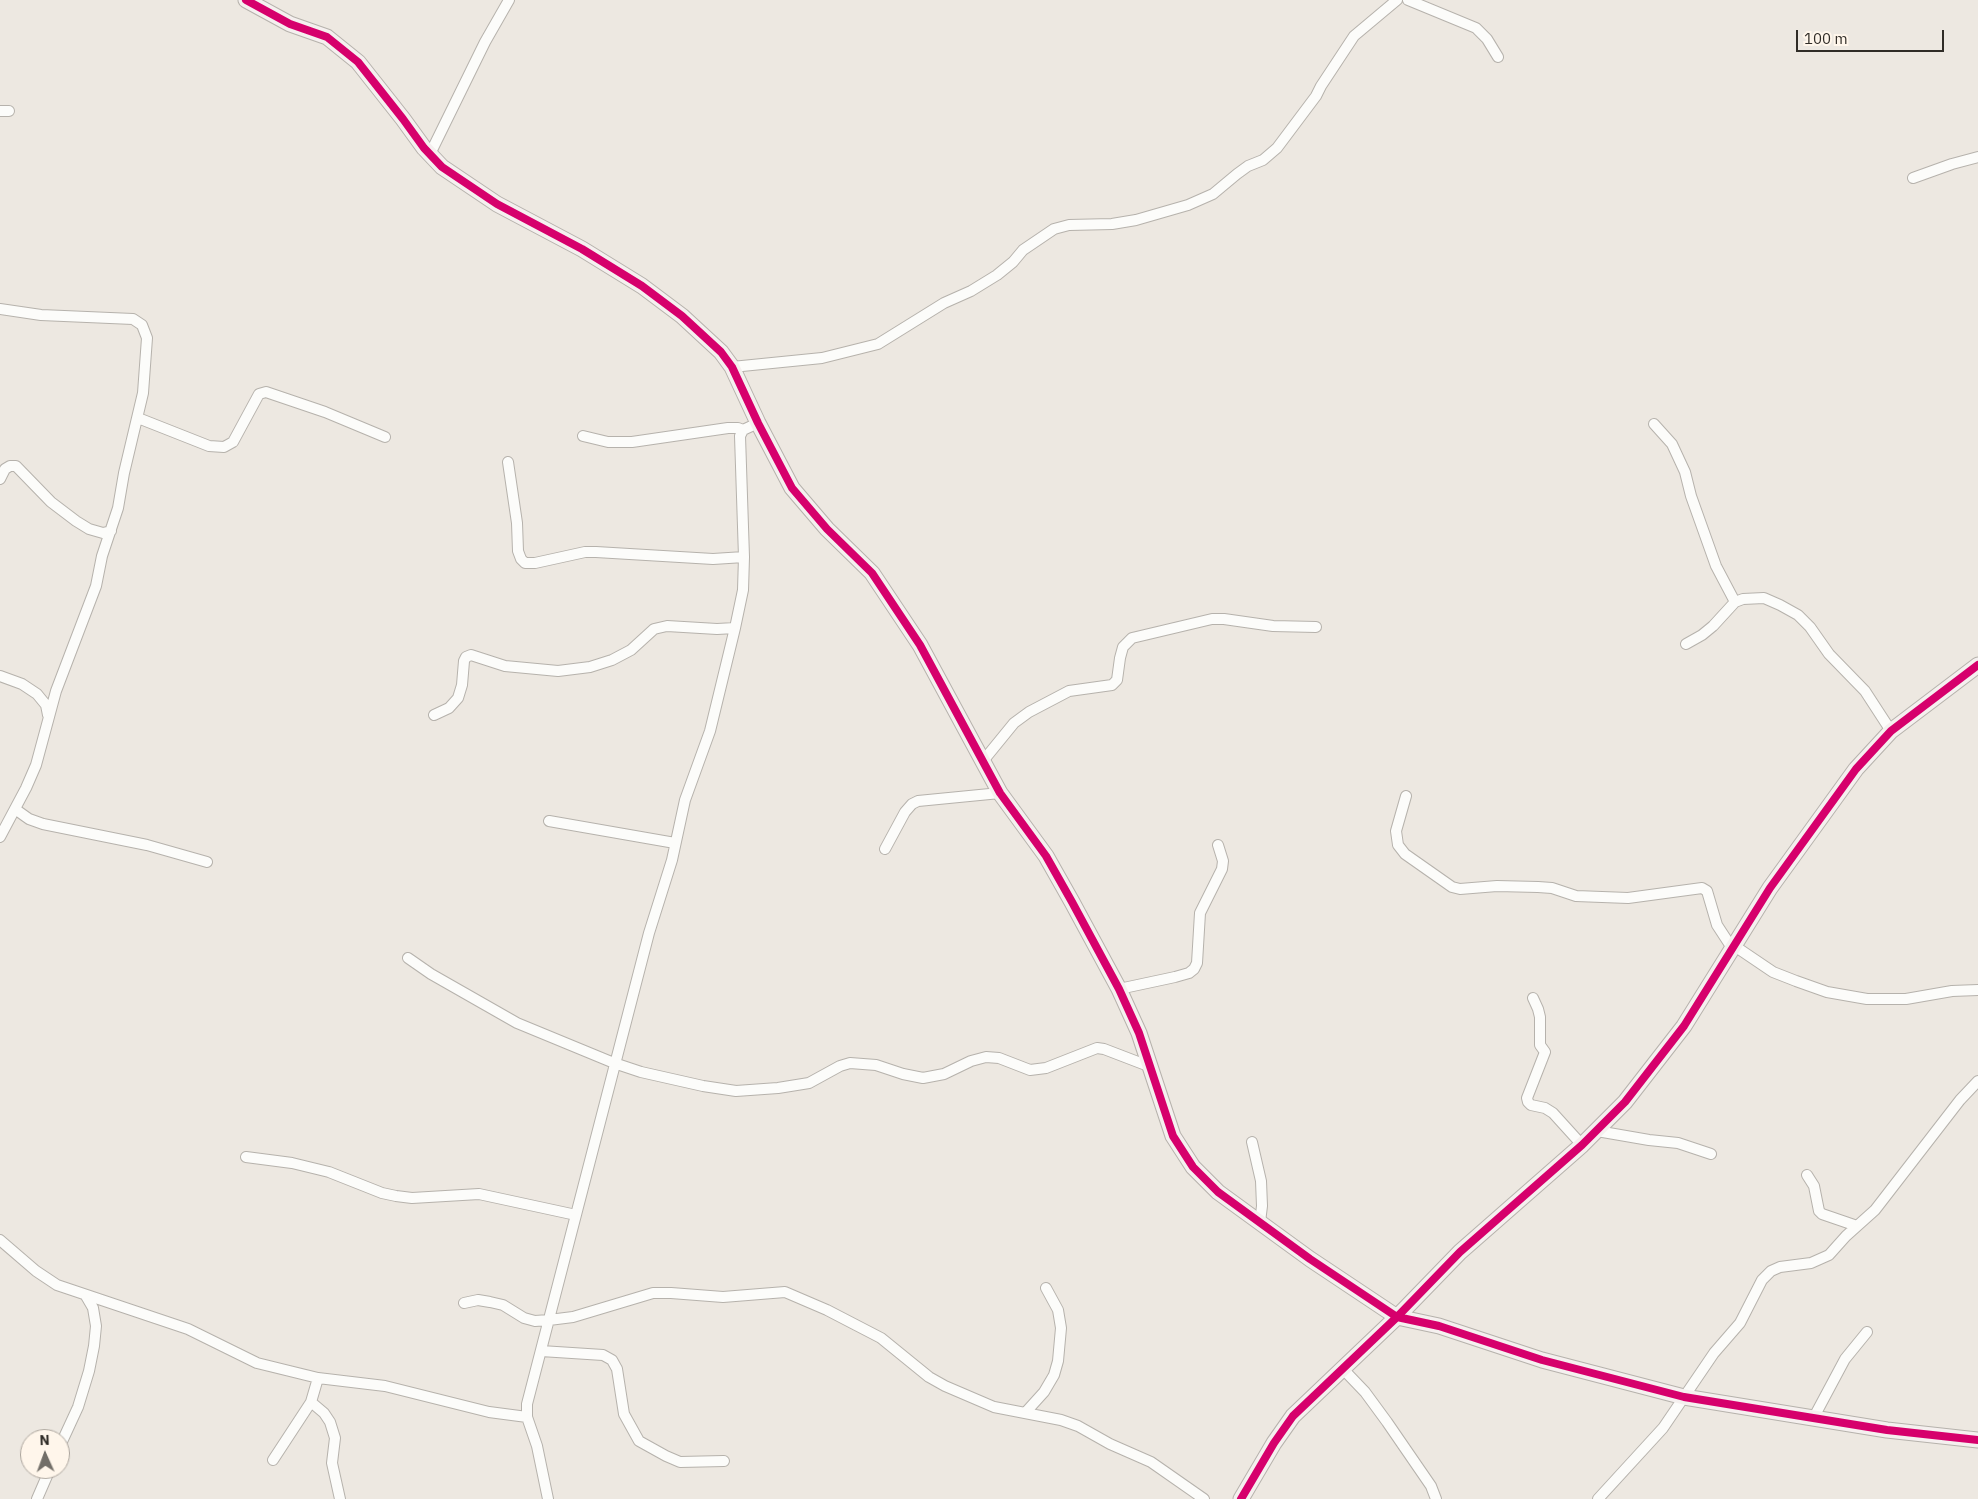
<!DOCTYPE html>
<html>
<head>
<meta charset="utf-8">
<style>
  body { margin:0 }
  #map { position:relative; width:1978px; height:1499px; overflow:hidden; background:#ede8e1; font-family:"IBM Plex Sans",sans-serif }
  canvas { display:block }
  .north { position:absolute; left:20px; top:1429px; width:50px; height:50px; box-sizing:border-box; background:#fff6eb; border:1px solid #aca59d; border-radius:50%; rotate:358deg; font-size:14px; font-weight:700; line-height:20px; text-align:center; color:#302c27 }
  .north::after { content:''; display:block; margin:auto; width:18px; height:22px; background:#726e68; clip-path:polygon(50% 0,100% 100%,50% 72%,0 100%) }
  .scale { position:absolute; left:1796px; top:30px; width:148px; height:22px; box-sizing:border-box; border:2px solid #302c27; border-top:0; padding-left:6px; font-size:15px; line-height:18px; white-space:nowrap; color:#302c27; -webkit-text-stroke:4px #fff6eb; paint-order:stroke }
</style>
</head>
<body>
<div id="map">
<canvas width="1978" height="1499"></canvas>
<div class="north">N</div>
<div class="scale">100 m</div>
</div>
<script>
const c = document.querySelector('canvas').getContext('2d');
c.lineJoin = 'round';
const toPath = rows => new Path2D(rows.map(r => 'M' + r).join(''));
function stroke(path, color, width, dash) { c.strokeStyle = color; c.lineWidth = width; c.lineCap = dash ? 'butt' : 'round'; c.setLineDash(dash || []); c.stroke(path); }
const street = toPath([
  [1408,0,1476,28,1487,39,1498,57],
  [0,111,9,111],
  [430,154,485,42,509,0],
  [1913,178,1952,164,1978,157],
  [0,309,41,315,133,319,142,325,147,338,143,393,124,473,118,508,102,556,96,586,56,691,36,765,26,788,0,837],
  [732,367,822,358,878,344,944,303,971,291,997,275,1013,262,1023,250,1054,229,1069,225,1112,224,1136,220,1188,205,1213,194,1237,174,1248,166,1263,160,1277,148,1316,96,1321,86,1354,36,1397,0],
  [138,418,209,446,224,447,233,442,259,394,266,392,325,412,385,437],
  [1654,424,1672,444,1685,472,1691,496,1716,566,1735,602],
  [583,436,608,442,632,442,728,428,738,428,743,430],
  [508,462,517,523,518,551,521,559,525,563,535,563,585,552,596,552,713,559,744,557],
  [0,479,5,469,10,466,16,466,51,502,76,521,89,529,103,533,111,531],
  [1686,644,1702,635,1713,626,1735,602,1743,599,1764,598,1780,605,1798,615,1810,627,1829,654,1865,691,1891,731],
  [0,676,22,684,37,694,46,705,48,715],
  [434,715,449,708,458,698,462,685,464,661,466,657,471,655,505,666,558,671,590,667,612,660,631,650,654,629,667,626,717,629,735,628],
  [983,761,1014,723,1029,712,1069,691,1112,685,1117,680,1120,658,1123,647,1132,638,1212,619,1224,619,1273,626,1316,627],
  [1406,796,1396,831,1398,845,1405,854,1452,887,1460,889,1497,886,1538,887,1552,888,1576,896,1628,898,1702,888,1707,891,1717,925,1732,948,1739,949,1773,972,1796,981,1827,992,1867,999,1906,999,1952,991,1978,990],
  [15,809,29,819,43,824,147,845,207,862],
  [549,821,675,843],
  [885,849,905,812,912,804,918,801,1000,793],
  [408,958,431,974,517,1023,614,1063,641,1072,703,1086,736,1091,778,1088,809,1083,840,1066,850,1063,876,1065,903,1074,923,1078,944,1074,971,1061,986,1057,999,1058,1030,1070,1046,1068,1097,1048,1104,1049,1151,1067],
  [1119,989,1175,977,1189,973,1194,969,1197,963,1200,913,1222,869,1223,861,1218,845],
  [1533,998,1538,1009,1540,1017,1540,1045,1545,1052,1527,1098,1528,1102,1531,1105,1545,1108,1553,1113,1582,1145],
  [1597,1131,1649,1140,1678,1143,1711,1154],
  [1252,1142,1261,1181,1262,1206,1260,1222],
  [246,1157,292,1163,329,1172,382,1193,396,1196,412,1198,479,1194,576,1215],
  [1807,1175,1814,1186,1819,1211,1822,1214,1857,1226],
  [0,1240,36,1271,57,1285,188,1329,257,1363,318,1378,385,1386,489,1412,527,1417],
  [464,1303,478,1300,490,1302,503,1305,524,1318,535,1321,549,1320,573,1317,653,1293,671,1293,723,1297,785,1292,827,1310,881,1338,929,1377,945,1386,994,1407,1061,1420,1078,1426,1110,1444,1151,1462,1204,1499],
  [541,1351,603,1355,612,1360,617,1369,624,1414,639,1441,666,1456,680,1462,724,1461],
  [1342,1368,1365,1392,1387,1422,1431,1486,1436,1499],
  [311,1402,324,1413,330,1422,335,1438,332,1463,340,1499],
  [1025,1413,1044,1392,1054,1375,1058,1361,1061,1328,1058,1310,1046,1288],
  [1814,1417,1845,1359,1867,1332],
  [60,1446,78,1407,89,1371,94,1346,96,1326,93,1308,86,1296],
  [273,1460,311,1402,318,1378],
  [37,1499,50,1469],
  [548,1499,537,1446,527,1417,527,1404,649,933,672,860,685,800,710,731,735,628,743,590,744,557,740,436,743,430,758,423],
  [1598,1499,1663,1428,1714,1353,1740,1323,1762,1280,1771,1271,1780,1267,1811,1263,1829,1255,1846,1236,1875,1210,1960,1100,1978,1081]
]);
const secondary = toPath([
  [246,0,290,24,327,37,358,62,403,119,424,148,442,167,497,204,582,249,642,286,682,316,721,352,732,367,758,423,792,488,827,529,872,573,920,645,1000,793,1046,856,1072,902,1119,989,1139,1033,1173,1136,1193,1167,1218,1192,1310,1259,1397,1317,1439,1326,1542,1360,1684,1397,1887,1430,1978,1440],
  [1241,1499,1274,1443,1293,1416,1397,1317,1460,1252,1582,1145,1625,1102,1684,1026,1770,888,1856,769,1891,731,1978,665]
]);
const cycleway = toPath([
  [246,0,290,24,327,37,358,62,403,119,424,148,442,167,497,204,582,249,642,286,682,316,721,352,732,367,758,423,792,488,827,529,872,573,920,645,1000,793,1046,856,1072,902,1119,989,1139,1033,1173,1136,1193,1167,1218,1192,1310,1259,1397,1317,1439,1326,1542,1360,1684,1397,1887,1430,1978,1440],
  [1241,1499,1274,1443,1293,1416,1397,1317,1460,1252,1582,1145,1625,1102,1684,1026,1770,888,1856,769,1891,731,1978,665]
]);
stroke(street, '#b6b2ac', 12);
stroke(secondary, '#b6b2ac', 17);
stroke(street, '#fcfcfa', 10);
stroke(secondary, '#f5f0ef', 15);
stroke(cycleway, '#d6006c', 8);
</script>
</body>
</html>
